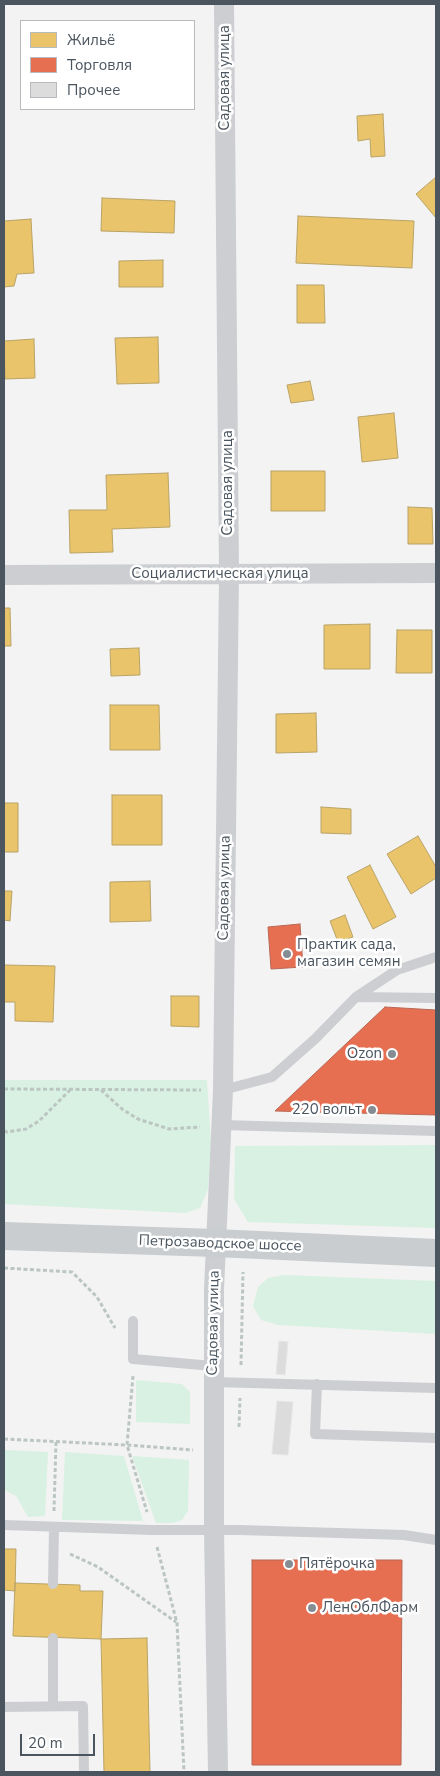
<!DOCTYPE html>
<html>
<head>
<meta charset="utf-8">
<style>
  body { margin:0 }
  #map { position:relative; width:440px; height:1776px; overflow:hidden; background:#f3f3f3; font-family:"Nunito Sans",sans-serif }
  canvas { display:block }
  .frame { position:absolute; inset:0; border:5px solid #4a555f; pointer-events:none }
  .legend { position:absolute; left:20px; top:20px; width:175px; height:90px; box-sizing:border-box; background:#fff; border:1px solid #b7bbbf; margin:0; padding:6px 9px; list-style:none; font-size:15px; color:#4a555f }
  .legend li { display:flex; align-items:center; gap:10px; height:25px }
  .legend b { width:25px; border:1px solid #b7bbbf }
  .scale { position:absolute; left:20px; top:1734px; width:75px; height:22px; box-sizing:border-box; border:2px solid #4a555f; border-top:0; padding-left:6px; font-size:15px; line-height:18px; white-space:nowrap; color:#4a555f; -webkit-text-stroke:4px #fff; paint-order:stroke }
</style>
</head>
<body>
<div id="map">
<canvas width="440" height="1776"></canvas>
<div class="frame"></div>
<ul class="legend">
<li><b style="height:14px;background:#e9c46a"></b>Жильё</li>
<li><b style="height:14px;background:#e76f51"></b>Торговля</li>
<li><b style="height:14px;background:#dcdcdd"></b>Прочее</li>
</ul>
<div class="scale">20 m</div>
</div>
<script>
const c = document.querySelector('canvas').getContext('2d');
c.lineJoin = 'round';
function fill(path, color) { c.fillStyle = color; c.fill(path, 'evenodd'); }
const toPath = rows => new Path2D(rows.map(r => 'M' + r).join(''));
function stroke(path, color, width, dash) { c.strokeStyle = color; c.lineWidth = width; c.lineCap = dash ? 'butt' : 'round'; c.setLineDash(dash || []); c.stroke(path); }
function label(font, color, halo, rows, align = 'center') {
  c.font = font + ' "Nunito Sans",sans-serif'; c.lineWidth = 5; c.setLineDash([]); c.textBaseline = 'middle'; c.strokeStyle = halo; c.fillStyle = color; for (const [text, x, y, turn = 0] of rows) {
    c.save(); c.translate(x, y); c.rotate((+turn || 0) * Math.PI / 180); c.textAlign = isNaN(turn) ? turn : align; if (halo) c.strokeText(text, 0, 0); c.fillText(text, 0, 0); c.restore();
  }
}
const green = toPath([
  [4,1080,207,1080,211,1141,208,1189,200,1208,186,1213,4,1204],
  [436,1145,436,1228,248,1222,234,1199,235,1146],
  [284,1275,436,1281,436,1334,278,1325,261,1320,253,1306,258,1287,268,1278],
  [136,1380,182,1384,190,1392,190,1424,136,1422],
  [4,1450,48,1452,45,1516,28,1517,16,1496,4,1490],
  [65,1452,124,1456,143,1521,62,1520],
  [132,1456,189,1460,188,1511,182,1520,173,1523,156,1523]
]);
const homes = toPath([
  [383,114,385,156,371,157,370,139,358,141,357,116,383,114],
  [436,177,436,218,416,194,436,177],
  [102,198,175,201,174,233,101,231,102,198],
  [298,216,414,221,412,268,296,263,298,216],
  [31,219,34,273,17,274,14,286,4,287,4,221,31,219],
  [163,260,163,287,119,287,119,261,163,260],
  [297,285,324,285,325,323,297,323,297,285],
  [158,337,159,383,117,384,115,338,158,337],
  [34,339,35,378,5,379,4,341,34,339],
  [310,381,314,400,291,403,287,385,310,381],
  [394,413,398,458,362,462,358,417,394,413],
  [271,471,325,471,325,511,271,511,271,471],
  [168,473,170,527,112,529,113,552,70,553,69,510,107,510,106,475,168,473],
  [408,507,432,508,433,544,408,544,408,507],
  [4,608,10,608,11,646,4,646,4,608],
  [370,624,370,669,324,669,324,625,370,624],
  [397,630,432,630,432,673,396,673,397,630],
  [139,648,140,675,111,676,110,649,139,648],
  [110,705,159,705,160,750,110,750,110,705],
  [316,713,317,752,276,753,276,714,316,713],
  [112,795,162,795,162,845,112,845,112,795],
  [4,803,18,803,18,852,4,852,4,803],
  [321,807,351,809,351,834,321,833,321,807],
  [418,836,436,867,436,878,411,894,387,854,418,836],
  [370,865,396,917,373,929,347,877,370,865],
  [150,881,151,921,110,922,110,882,150,881],
  [4,891,12,891,10,921,4,920,4,891],
  [345,915,353,937,338,942,330,921,345,915],
  [4,965,55,966,53,1022,15,1021,15,1002,4,1002,4,965],
  [171,996,199,996,199,1027,171,1026,171,996],
  [4,1549,16,1549,15,1591,4,1590,4,1549],
  [15,1583,80,1585,80,1591,103,1591,101,1639,13,1636,15,1583],
  [147,1638,150,1772,104,1772,101,1639,147,1638]
]);
const shops = toPath([
  [300,924,303,967,271,969,268,927,300,924],
  [385,1007,436,1010,436,1115,275,1111,385,1007],
  [252,1560,402,1560,401,1765,252,1765,252,1560]
]);
const building = toPath([
  [279,1341,288,1342,285,1375,276,1374,279,1341],
  [277,1401,293,1402,288,1455,272,1454,277,1401]
]);
const path = toPath([
  [4,1089,201,1090],
  [101,1090,122,1109,138,1119,169,1129,200,1127],
  [4,1131,7,1132,26,1129,39,1121,70,1090],
  [4,1268,72,1272,97,1297,115,1328],
  [241,1365,243,1272],
  [133,1376,127,1445,147,1512],
  [239,1427,240,1398],
  [4,1439,127,1445,193,1450],
  [54,1511,56,1441],
  [157,1547,177,1623,184,1772],
  [70,1554,98,1567,176,1622]
]);
const service = toPath([
  [356,997,436,998],
  [223,1090,272,1077,315,1039,356,997,397,970,436,957],
  [222,1125,436,1131],
  [133,1321,133,1359,213,1366],
  [213,1382,436,1388],
  [317,1384,315,1434,436,1438],
  [4,1525,152,1530,239,1530,404,1535,436,1540],
  [53,1584,54,1527],
  [53,1706,53,1638],
  [4,1707,83,1706,84,1772]
]);
const minor = toPath([
  [4,575,436,573],
  [218,1772,214,1531,214,1289,223,1090,229,574,224,4]
]);
const primary = toPath([
  [4,1236,215,1243,436,1253]
]);
const markers = [
  [287,954,5,"#858c93"],
  [392,1054,5,"#858c93"],
  [372,1110,5,"#858c93"],
  [289,1564,5,"#858c93"],
  [312,1608,5,"#858c93"]
];
const streetNames = [
  ["Садовая улица",225,78,-90],
  ["Садовая улица",228,483,-90],
  ["Социалистическая улица",220,574],
  ["Садовая улица",225,888,-89],
  ["Петрозаводское шоссе",220,1244,2],
  ["Садовая улица",214,1323,-89]
];
const poiNames = [
  ["Практик сада,",297,945],
  ["магазин семян",297,962],
  ["Ozon",382,1054,"right"],
  ["220 вольт",362,1110,"right"],
  ["Пятёрочка",299,1564],
  ["ЛенОблФарм",322,1608]
];
fill(green, '#d9f1e2');
fill(homes, '#e9c46a');
stroke(homes, '#b9a367', 1);
fill(shops, '#e76f51');
stroke(shops, '#b86755', 1);
fill(building, '#dcdcdd');
stroke(building, '#e4e5e6', 1);
stroke(path, '#bbc6c3', 3, [4, 2.5]);
stroke(service, '#ccced1', 10);
stroke(minor, '#ccced1', 20);
stroke(primary, '#c9cdcf', 28);
for (const [x, y, r, color] of markers) { const dot = new Path2D(); dot.arc(x, y, r, 0, 2 * Math.PI); c.fillStyle = color; c.fill(dot); stroke(dot, '#fff', 2); }
label('15px', '#4a555f', '#fff', streetNames);
label('15px', '#4a555f', '#fff', poiNames, 'left');
</script>
</body>
</html>
